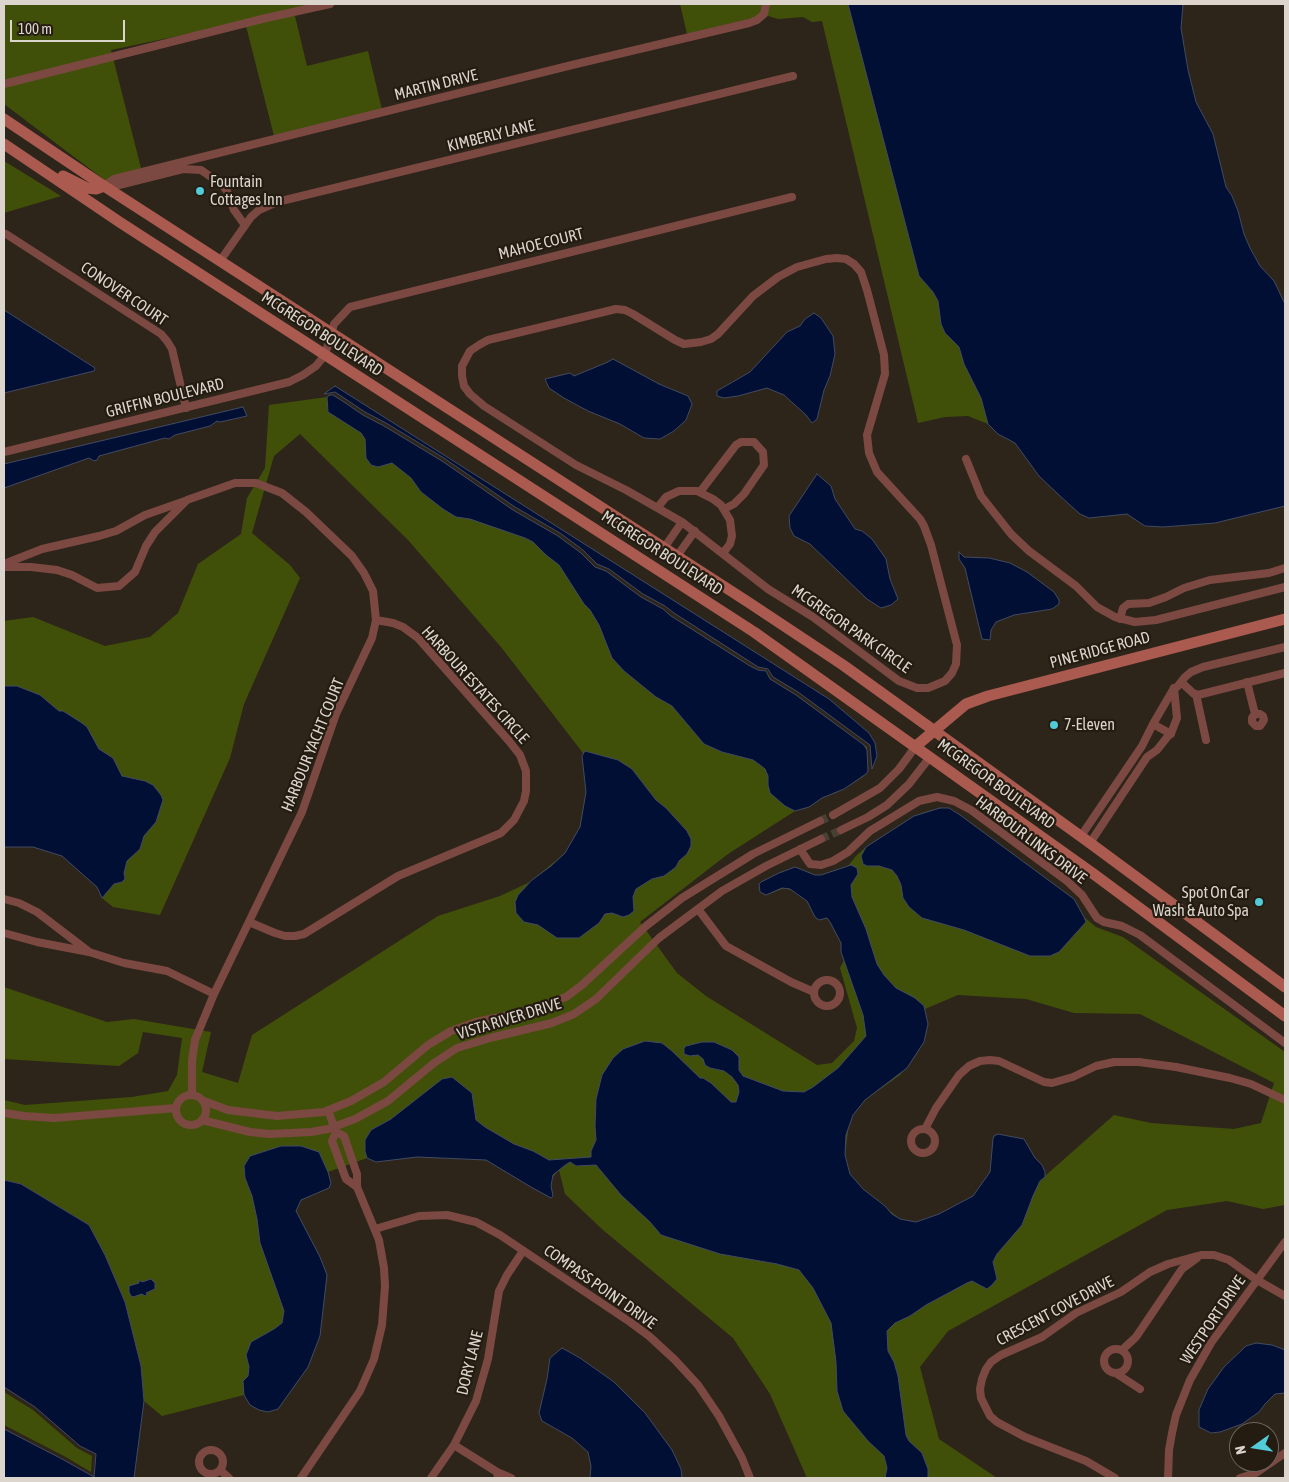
<!DOCTYPE html>
<html>
<head>
<meta charset="utf-8">
<style>
  body { margin:0 }
  #map { position:relative; width:1289px; height:1482px; overflow:hidden; background:#2e251a; font-family:"Asap Condensed",sans-serif }
  canvas { display:block }
  .frame { position:absolute; inset:0; border:5px solid #dbd5ce; pointer-events:none }
  .north { position:absolute; left:1229px; top:1422px; width:50px; height:50px; box-sizing:border-box; background:#241c11; border:1px solid #6d665d; border-radius:50%; rotate:257deg; font-size:14px; font-weight:700; line-height:20px; text-align:center; color:#dbd5ce }
  .north::after { content:''; display:block; margin:auto; width:18px; height:22px; background:#52cbd8; clip-path:polygon(50% 0,100% 100%,50% 72%,0 100%) }
  .scale { position:absolute; left:10px; top:20px; width:115px; height:22px; box-sizing:border-box; border:2px solid #dbd5ce; border-top:0; padding-left:6px; font-size:15px; line-height:18px; white-space:nowrap; color:#dbd5ce; -webkit-text-stroke:4px #241c11; paint-order:stroke }
</style>
</head>
<body>
<div id="map">
<canvas width="1289" height="1482"></canvas>
<div class="frame"></div>
<div class="north">N</div>
<div class="scale">100 m</div>
</div>
<script>
const c = document.querySelector('canvas').getContext('2d');
c.lineJoin = 'round';
function fill(path, color) { c.fillStyle = color; c.fill(path, 'evenodd'); }
const toPath = rows => new Path2D(rows.map(r => 'M' + r).join(''));
function stroke(path, color, width, dash) { c.strokeStyle = color; c.lineWidth = width; c.lineCap = dash ? 'butt' : 'round'; c.setLineDash(dash || []); c.stroke(path); }
function label(font, color, halo, rows, align = 'center') {
  c.font = font + ' "Asap Condensed",sans-serif'; c.lineWidth = 4.5; c.setLineDash([]); c.textBaseline = 'middle'; c.strokeStyle = halo; c.fillStyle = color; for (const [text, x, y, turn = 0] of rows) {
    c.save(); c.translate(x, y); c.rotate((+turn || 0) * Math.PI / 180); c.textAlign = isNaN(turn) ? turn : align; if (halo) c.strokeText(text, 0, 0); c.fillText(text, 0, 0); c.restore();
  }
}
const green = toPath([
  [4,4,324,4,294,12,307,66,368,51,383,114,274,136,245,22,111,50,141,168,106,181,4,104],
  [680,4,848,4,919,276,933,292,938,301,941,324,945,333,959,347,964,364,981,398,988,424,968,416,945,417,918,423,822,21,812,22,803,17,778,19,765,15,687,34],
  [4,161,61,196,4,213],
  [330,395,333,395,344,402,363,415,384,426,442,461,513,510,558,536,581,553,595,567,606,571,641,597,663,609,671,616,750,666,758,670,766,671,770,679,796,695,867,747,868,771,863,777,836,793,822,797,809,807,795,811,728,854,640,922,677,973,706,996,817,1065,832,1063,854,1041,857,1028,840,968,844,960,841,943,830,922,827,918,819,920,815,917,807,901,796,892,785,888,766,895,760,892,759,884,761,882,779,873,795,867,815,875,821,875,848,866,856,856,866,847,914,816,928,811,949,808,1074,899,1084,917,1096,927,1123,937,1285,1052,1285,1205,1263,1209,1227,1201,1167,1210,948,1331,920,1367,939,1439,997,1478,807,1478,770,1394,733,1338,603,1230,565,1194,559,1170,551,1179,551,1186,553,1194,551,1198,531,1187,497,1165,483,1159,417,1157,376,1162,367,1158,328,1172,331,1183,329,1188,301,1200,296,1211,320,1257,327,1275,320,1336,308,1367,278,1409,268,1412,259,1410,250,1405,244,1395,162,1416,144,1401,141,1366,125,1302,105,1255,89,1225,21,1184,4,1180,4,1100,25,1105,132,1097,168,1091,177,1075,182,1038,143,1032,138,1053,119,1066,4,1059,4,987,107,1022,134,1019,211,1032,202,1072,238,1083,252,1035,438,916,500,896,530,882,565,853,580,827,586,792,583,753,501,647,408,540,300,434,274,456,252,533,290,565,300,578,244,704,230,758,160,915,113,907,102,898,97,887,62,856,33,847,4,847,4,621,33,617,105,646,150,637,178,613,198,564,241,534,247,498,265,468,269,405,327,397],
  [958,995,1026,999,1074,1013,1140,1014,1274,1083,1261,1123,1234,1129,1151,1123,1114,1115,1045,1176,1042,1165,1035,1158,1024,1139,998,1134,994,1136,993,1139,990,1172,973,1196,956,1207,927,1219,916,1222,900,1219,863,1189,850,1174,845,1155,849,1124,853,1115,865,1100,900,1075,914,1058,924,1042,928,1024,925,1009],
  [4,1392,33,1410,77,1448,92,1456,91,1472,64,1456,4,1425]
]);
const water = toPath([
  [848,4,1183,4,1181,28,1188,70,1196,102,1213,134,1226,187,1232,196,1238,211,1244,234,1250,248,1260,266,1274,281,1285,304,1285,506,1215,523,1163,527,1145,526,1127,514,1089,518,1080,514,1059,495,1039,476,1015,443,998,434,988,424,981,398,964,364,959,347,945,333,941,324,938,301,933,292,919,276,848,4],
  [4,310,95,368,94,371,4,393,4,310],
  [814,313,821,318,833,336,835,354,830,376,824,390,817,419,812,423,806,415,784,395,767,388,738,396,724,398,717,396,717,391,750,372,787,332,800,326,805,319,814,313],
  [613,359,659,384,688,396,692,404,686,420,674,431,660,439,644,438,620,424,588,411,564,398,549,388,545,379,570,373,574,376,608,362,613,359],
  [335,386,829,699,869,733,875,743,877,756,872,769,870,745,798,692,773,677,768,669,758,667,752,663,674,613,665,606,643,594,609,569,597,564,583,550,560,533,515,507,444,458,386,423,365,412,335,392,324,394,335,386],
  [330,395,333,395,344,402,363,415,384,426,442,461,513,510,558,536,581,553,595,567,606,571,641,597,663,609,671,616,750,666,758,670,766,671,770,679,796,695,864,745,867,750,868,771,866,774,844,789,822,798,809,807,795,811,785,806,770,793,768,785,768,776,765,769,760,765,753,760,722,752,704,744,672,706,656,697,624,671,612,658,599,625,590,610,584,604,559,565,546,555,533,542,525,538,470,519,456,517,443,509,421,492,411,478,392,463,378,467,371,465,366,458,365,439,361,433,328,412,327,397,330,395],
  [243,407,247,416,220,422,217,421,210,426,175,435,169,439,165,438,99,456,97,460,94,461,89,458,4,488,4,464,243,407],
  [817,474,831,486,835,499,855,529,862,531,872,539,886,559,890,579,898,599,891,605,881,608,867,599,810,544,794,536,790,528,789,516,817,474],
  [959,552,964,557,989,558,1010,563,1027,572,1054,592,1059,600,1059,604,1052,609,1014,615,996,622,991,630,990,640,982,639,965,568,959,559,959,552],
  [4,686,17,686,40,695,59,711,63,711,82,723,87,727,99,749,113,758,122,776,145,781,153,785,161,795,163,800,156,822,144,836,140,849,127,861,124,873,125,879,122,882,114,884,102,898,97,887,62,856,33,847,4,847,4,686],
  [585,751,618,760,632,769,656,800,666,808,687,831,691,839,691,846,687,854,679,861,676,867,664,876,652,879,636,889,633,897,634,911,629,915,623,917,612,913,605,914,599,923,579,938,557,938,538,925,524,922,516,913,515,902,518,895,532,880,551,866,565,853,580,827,586,792,582,756,585,751],
  [940,808,949,808,960,815,1074,899,1084,917,1086,922,1059,952,1050,956,1030,956,964,930,922,918,909,907,903,898,901,885,897,876,892,870,879,866,867,866,863,864,861,856,866,847,914,816,940,808],
  [851,865,857,868,858,874,851,885,852,897,866,929,877,964,884,975,896,988,915,998,924,1006,928,1024,924,1042,907,1068,865,1100,853,1115,846,1135,845,1155,850,1174,863,1189,885,1206,892,1214,900,1219,916,1222,939,1214,973,1196,990,1172,993,1139,994,1136,998,1134,1024,1139,1035,1158,1042,1165,1045,1172,1045,1177,1040,1181,1033,1196,1022,1225,997,1254,993,1262,997,1279,992,1285,987,1289,972,1281,967,1283,926,1305,910,1316,895,1323,887,1331,888,1351,894,1362,898,1376,906,1435,909,1441,922,1453,928,1469,928,1478,885,1478,887,1468,884,1456,868,1441,843,1411,837,1391,836,1362,831,1323,813,1288,799,1270,777,1264,720,1254,661,1235,650,1222,621,1195,596,1165,576,1166,570,1162,564,1166,553,1175,551,1186,553,1196,551,1198,531,1187,486,1160,417,1157,376,1162,367,1158,365,1151,365,1140,371,1130,391,1119,442,1079,452,1077,472,1093,476,1120,485,1127,514,1144,533,1151,549,1160,591,1157,591,1151,596,1140,595,1126,596,1099,602,1075,613,1058,623,1049,645,1041,662,1043,672,1051,700,1078,703,1078,711,1083,731,1102,736,1102,739,1092,738,1085,732,1077,724,1071,710,1068,705,1065,703,1059,698,1055,690,1056,684,1054,684,1048,686,1046,702,1042,714,1042,732,1050,739,1057,739,1070,743,1076,783,1091,804,1092,813,1087,838,1068,866,1036,863,1015,841,952,841,943,830,922,827,918,819,920,815,917,807,901,790,889,782,888,766,895,760,892,759,884,761,882,779,873,795,867,815,875,821,875,851,865],
  [281,1146,301,1146,319,1152,328,1172,331,1183,329,1188,301,1200,296,1211,320,1257,327,1275,320,1336,308,1367,278,1409,268,1412,259,1410,250,1405,244,1395,243,1381,248,1376,249,1367,246,1355,251,1342,274,1329,282,1323,284,1311,260,1243,257,1219,252,1196,245,1178,244,1166,250,1156,281,1146],
  [4,1180,21,1184,89,1225,105,1255,125,1302,141,1366,144,1401,134,1478,4,1478,4,1429,62,1459,94,1477,96,1454,80,1446,35,1407,4,1387,4,1180],
  [151,1279,155,1283,155,1289,146,1293,147,1295,145,1296,142,1294,133,1297,131,1296,129,1292,129,1286,139,1283,139,1280,142,1282,151,1279],
  [1256,1343,1272,1345,1285,1350,1285,1393,1275,1394,1265,1404,1259,1412,1242,1424,1220,1432,1211,1433,1199,1427,1199,1410,1208,1389,1224,1367,1246,1346,1256,1343],
  [562,1348,580,1358,614,1382,645,1413,672,1450,681,1469,682,1478,590,1478,591,1466,588,1452,572,1438,542,1421,539,1413,547,1379,550,1358,562,1348]
]);
const streetTunnel = toPath([
  [820,821,833,815],
  [821,839,841,830]
]);
const street = toPath([
  [4,84,266,18,330,4],
  [104,186,114,179,572,65,749,23,757,20,764,14,766,4],
  [104,186,119,185,183,169,201,170,221,184,227,191,234,210,244,224],
  [6,234,161,334,167,341,172,349,186,408],
  [837,258,846,259,854,264,861,272,867,290,884,355,885,374,867,435,869,453,877,472,920,519,924,526,931,545,957,645,956,664,952,673,945,681,928,688,917,688,899,681,813,617,768,589,682,522,626,490,576,465,484,406,470,394,464,386,462,376,462,366,470,351,479,345,488,340,616,309,625,310,633,314,675,340,684,344,701,342,711,339,718,334,753,296,778,277,797,267,826,259,837,258],
  [220,261,251,217,259,210,277,202,793,76],
  [4,452,289,382,303,375,316,366,325,355,334,324,350,307,792,197],
  [966,459,981,496,1011,534,1029,551,1076,586,1097,607,1115,617,1135,622,1156,620,1285,587],
  [700,492,736,445,741,442,754,442,763,452,764,465,744,494,734,504,724,509],
  [658,507,666,497,679,491,697,491,713,499,721,505,730,520,732,536,730,544,723,553],
  [664,548,682,522],
  [677,556,695,531],
  [4,564,42,549,99,536,116,531,145,515,185,501],
  [4,567,31,567,57,570,72,575,97,588,119,586,135,572,146,546,155,532,187,500,235,483,256,483,282,493,306,512,352,556,364,573,373,591,376,620,372,638,336,714,302,812,214,994,195,1040,192,1061,192,1095],
  [1120,619,1123,608,1128,604,1149,603,1166,597,1184,588,1210,580,1269,573,1285,568],
  [1181,682,1194,694,1198,695,1285,673],
  [1247,682,1255,714,1252,718,1252,722,1256,726,1260,726,1264,720,1263,716,1260,714,1255,714],
  [1196,694,1206,740],
  [1153,724,1171,734],
  [833,815,880,788,899,769,916,746],
  [841,830,868,817,887,805,909,784,930,757],
  [1081,836,1142,746,1153,724,1174,688,1177,687,1185,677,1191,672,1203,667,1285,647],
  [1090,843,1147,757,1157,750,1172,731,1177,718,1174,688],
  [800,849,810,864,821,865,833,861,848,852,870,831,919,801,937,797,954,801,971,810,1067,881,1082,895,1097,918,1104,922,1122,926,1140,935,1285,1043],
  [4,899,19,903,37,912,88,951],
  [698,909,726,946,791,982,814,992],
  [249,922,275,933,285,936,295,936,304,934,398,876,501,833,514,820,524,801,526,791,526,771,520,755,509,741,418,638,403,627,393,623,376,620],
  [4,933,37,942,89,952,124,963,167,971,214,994],
  '814 993a13 13 0 1 1 26 0a13 13 0 1 1-26 0Z',
  '176 1110a15 15 0 1 1 30 0a15 15 0 1 1-30 0Z',
  [204,1101,228,1110,277,1116,324,1112,351,1101,384,1082,428,1045,451,1031,476,1022,532,1010,566,997,582,985,646,926,682,898,753,854,820,821],
  [328,1110,336,1132,332,1141,346,1179,357,1187],
  [4,1113,24,1116,54,1118,176,1108],
  [202,1120,250,1132,270,1134,311,1132,328,1129,355,1119,388,1101,434,1063,457,1048,490,1038,552,1023,574,1014,596,999,659,938,722,891,766,866,821,839],
  '911 1141a12 12 0 1 1 24 0a12 12 0 1 1-24 0Z',
  [925,1129,936,1108,959,1075,969,1066,980,1061,990,1060,999,1061,1044,1082,1052,1083,1073,1077,1096,1066,1114,1062,1139,1062,1176,1067,1230,1078,1251,1084,1285,1100],
  [375,1229,419,1216,447,1215,476,1222,500,1235,630,1322,649,1336,675,1360,698,1385,719,1416,742,1458,750,1478],
  '1104 1361a12 12 0 1 1 24 0a12 12 0 1 1-24 0Z',
  [1122,1350,1136,1337,1182,1269,1197,1258],
  [1117,1374,1140,1389],
  [454,1445,497,1472],
  '199 1462a12 12 0 1 1 24 0a12 12 0 1 1-24 0Z',
  [220,1470,229,1478],
  [301,1478,360,1391,374,1359,382,1325,385,1286,384,1268,379,1240,357,1187,357,1174,344,1136,336,1132],
  [431,1478,454,1445,476,1401,488,1359,499,1291,507,1275,523,1251],
  [498,1478,497,1472,511,1478],
  [1115,1478,1086,1461,1025,1437,997,1422,990,1416,981,1398,980,1389,982,1379,986,1369,991,1362,1001,1355,1042,1337,1076,1313,1121,1292,1150,1272,1168,1264,1201,1255,1214,1255,1229,1260,1257,1280,1285,1296],
  [1168,1478,1169,1450,1172,1433,1176,1415,1190,1380,1211,1343,1285,1242],
  [1240,1478,1256,1473,1285,1453]
]);
const secondary = toPath([
  [4,119,104,186,748,602,843,665,1090,843,1285,987],
  [4,144,121,223,754,632,1095,875,1285,1016],
  [63,176,87,188,96,189,104,186],
  [916,746,966,704,988,696,1285,619]
]);
const markers = [
  [200,191,5,"#52cbd8"],
  [1054,725,5,"#52cbd8"],
  [1259,902,5,"#52cbd8"]
];
const streetNames = [
  ["MARTIN DRIVE",436,85,-14],
  ["KIMBERLY LANE",491,136,-14],
  ["MAHOE COURT",541,244,-14],
  ["CONOVER COURT",124,294,34],
  ["MCGREGOR BOULEVARD",322,334,33],
  ["GRIFFIN BOULEVARD",165,398,-14],
  ["MCGREGOR BOULEVARD",662,553,33],
  ["MCGREGOR PARK CIRCLE",851,629,35],
  ["PINE RIDGE ROAD",1100,650,-15],
  ["HARBOUR ESTATES CIRCLE",475,685,48],
  ["HARBOUR YACHT COURT",313,745,-68],
  ["MCGREGOR BOULEVARD",996,784,36],
  ["HARBOUR LINKS DRIVE",1031,840,37],
  ["VISTA RIVER DRIVE",509,1019,-17],
  ["COMPASS POINT DRIVE",600,1287,35],
  ["CRESCENT COVE DRIVE",1055,1311,-28],
  ["WESTPORT DRIVE",1213,1320,-56],
  ["DORY LANE",470,1363,-76]
];
const poiNames = [
  ["Fountain",210,182],
  ["Cottages Inn",210,200],
  ["7-Eleven",1064,725],
  ["Spot On Car",1249,893,"right"],
  ["Wash & Auto Spa",1249,911,"right"]
];
fill(green, '#415009');
fill(water, '#000f33');
stroke(water, '#424a62', 1);
stroke(streetTunnel, '#483f35', 8, [8, 4]);
stroke(street, '#7c4942', 8);
stroke(secondary, '#aa5a4f', 11);
for (const [x, y, r, color] of markers) { const dot = new Path2D(); dot.arc(x, y, r, 0, 2 * Math.PI); c.fillStyle = color; c.fill(dot); stroke(dot, '#241c11', 2); }
label('16px', '#dbd5ce', '#241c11', streetNames);
label('16px', '#dbd5ce', '#241c11', poiNames, 'left');
</script>
</body>
</html>
